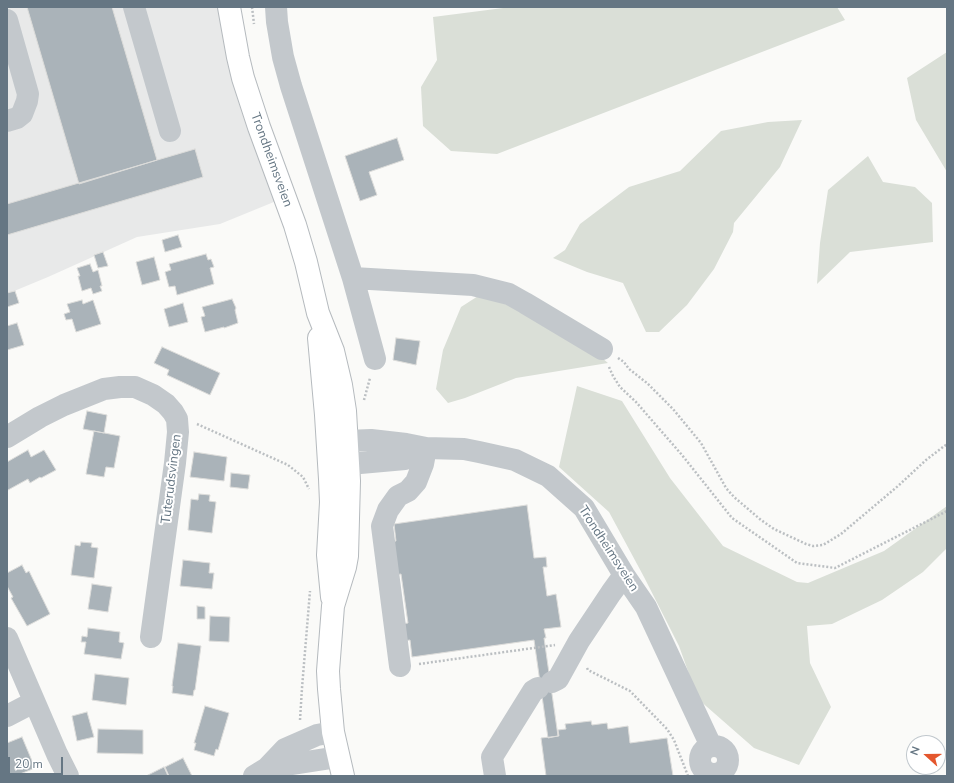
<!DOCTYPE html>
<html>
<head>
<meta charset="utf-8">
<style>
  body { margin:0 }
  #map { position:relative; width:954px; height:783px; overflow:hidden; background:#fafaf8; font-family:"Nunito Sans",sans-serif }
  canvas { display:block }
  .frame { position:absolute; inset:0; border:8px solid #657683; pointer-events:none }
  .north { position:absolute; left:906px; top:735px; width:40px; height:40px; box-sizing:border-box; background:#fff; border:1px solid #c1c8cd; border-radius:50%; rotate:291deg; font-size:11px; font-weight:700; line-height:16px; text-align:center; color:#657683 }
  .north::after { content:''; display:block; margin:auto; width:14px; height:18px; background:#e4572e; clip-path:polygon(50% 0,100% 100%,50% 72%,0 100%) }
  .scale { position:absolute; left:8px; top:757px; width:55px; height:18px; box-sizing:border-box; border:2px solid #657683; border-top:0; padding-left:5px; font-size:12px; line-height:14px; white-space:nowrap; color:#657683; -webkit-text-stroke:3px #fff; paint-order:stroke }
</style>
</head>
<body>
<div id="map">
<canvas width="954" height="783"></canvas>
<div class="frame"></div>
<div class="north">N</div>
<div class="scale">20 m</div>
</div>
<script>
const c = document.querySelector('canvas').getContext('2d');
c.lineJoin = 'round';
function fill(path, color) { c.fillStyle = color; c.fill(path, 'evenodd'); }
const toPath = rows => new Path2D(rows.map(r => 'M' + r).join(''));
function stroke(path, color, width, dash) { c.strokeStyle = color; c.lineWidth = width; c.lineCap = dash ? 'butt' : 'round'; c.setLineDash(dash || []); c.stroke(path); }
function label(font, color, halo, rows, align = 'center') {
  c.font = font + ' "Nunito Sans",sans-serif'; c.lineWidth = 4; c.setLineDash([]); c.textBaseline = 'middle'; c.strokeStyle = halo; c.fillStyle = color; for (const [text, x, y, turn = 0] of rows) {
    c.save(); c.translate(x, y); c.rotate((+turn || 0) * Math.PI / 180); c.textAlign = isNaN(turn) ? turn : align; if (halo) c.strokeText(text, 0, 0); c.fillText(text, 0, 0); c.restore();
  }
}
const built = toPath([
  [7,7,234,7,291,195,220,224,137,237,48,277,7,294]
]);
const green = toPath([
  [511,7,837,7,845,20,497,154,451,151,423,126,421,87,437,60,433,17],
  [947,52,947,172,916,120,907,78],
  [802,120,780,167,734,223,733,232,714,269,687,305,659,332,646,332,623,283,587,272,553,258,565,250,580,224,629,187,680,171,721,131,768,122],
  [868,156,883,182,915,187,932,203,933,242,850,252,817,284,820,243,828,190],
  [489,289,564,326,608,363,516,378,465,398,448,403,436,389,443,350,461,307],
  [577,386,622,401,670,478,723,546,797,582,808,583,884,551,947,506,947,548,923,572,882,600,832,624,807,626,810,663,831,707,799,765,754,748,698,699,679,646,644,577,609,512,559,467]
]);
const building = toPath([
  [27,7,112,7,157,160,79,184,27,7],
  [397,138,404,160,369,172,377,195,360,201,345,156,397,138],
  [195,149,203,177,7,235,7,204,195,149],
  [178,235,182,247,165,252,162,240,178,235],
  [103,252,108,266,98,268,94,255,103,252],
  [206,254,208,260,211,259,214,267,210,268,214,284,177,295,175,286,169,287,165,272,171,270,169,264,206,254],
  [154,257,160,280,142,285,136,262,154,257],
  [90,264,93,272,98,270,102,286,100,286,102,291,93,294,91,288,82,291,78,276,80,276,77,268,90,264],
  [15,291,19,303,7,307,7,293,15,291],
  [232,299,236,308,235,310,238,323,224,328,224,327,205,332,201,317,205,316,202,307,232,299],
  [82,300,83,304,93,300,101,324,76,332,72,319,66,320,64,314,70,312,67,304,82,300],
  [183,303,188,322,169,327,164,309,183,303],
  [17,323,24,345,7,350,7,326,17,323],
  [396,338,420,341,416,365,393,360,396,338],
  [162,347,220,373,210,395,167,375,169,370,154,363,162,347],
  [87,411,107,415,104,433,83,429,87,411],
  [94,431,120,436,114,468,106,467,104,477,86,474,94,431],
  [28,450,31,457,44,450,56,470,41,478,40,477,30,483,28,479,8,490,7,488,7,462,28,450],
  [194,452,227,457,224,481,190,477,194,452],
  [231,473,250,475,248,489,230,487,231,473],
  [199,494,210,495,209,501,216,502,212,533,188,530,191,499,198,500,199,494],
  [527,505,534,558,546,557,547,567,543,567,547,596,556,594,561,627,544,629,546,638,544,638,558,736,548,738,534,640,412,657,410,640,403,641,401,624,408,623,401,574,394,575,390,542,396,541,394,524,527,505],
  [81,542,92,543,91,547,98,548,94,578,71,575,75,545,80,546,81,542],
  [183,560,210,563,209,573,214,573,212,589,180,586,183,560],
  [22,565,26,573,29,571,50,614,27,626,11,598,13,597,7,586,7,573,22,565],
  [92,584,112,587,108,612,88,609,92,584],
  [197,606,205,607,205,619,197,619,197,606],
  [210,616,230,617,229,642,209,641,210,616],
  [88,628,120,632,119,642,124,643,121,659,84,654,86,642,81,642,82,636,87,637,88,628],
  [178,643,201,646,195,690,194,690,193,696,172,693,173,686,172,686,178,643],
  [95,674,129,678,126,705,92,700,95,674],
  [205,706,229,713,218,750,216,749,214,756,194,750,196,743,194,743,205,706],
  [87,712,94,737,77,741,72,716,87,712],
  [591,721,592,725,607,723,608,729,628,726,630,743,667,738,673,776,546,776,541,738,559,736,558,730,566,729,565,724,591,721],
  [98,729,143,730,143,754,97,753,98,729],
  [22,737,35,768,15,776,8,776,7,775,7,743,22,737],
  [183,758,192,776,169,776,165,767,183,758],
  [164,767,168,776,146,776,164,767]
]);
const path = toPath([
  [252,7,254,24],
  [618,358,624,362,629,369,647,383,673,409,701,443,726,488,734,497,761,520,774,529,806,544,813,546,823,545,841,534,898,486,926,460,947,444],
  [609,367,613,376,620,387,636,402,682,455,732,518,797,563,835,568,947,511],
  [364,400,370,378],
  [197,424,288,465,303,477,309,489],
  [419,664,555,645],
  [587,668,588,670,630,691,667,729,674,740,688,776],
  [300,720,302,688,310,591]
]);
const minor = toPath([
  [134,7,170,131],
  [276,7,277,22,283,57,291,86,353,278,375,359],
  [7,20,28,94,27,101,22,114,17,118,7,121],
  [353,278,473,285,509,294,525,303,602,349],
  [7,437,40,417,64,405,104,389,120,387,135,387,153,395,166,404,173,412,177,419,178,432,175,463,151,637],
  [426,448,405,459,349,464,339,462,329,455,338,446,347,441,371,440,406,444,426,448,464,449,479,452,515,460,548,476,584,508,624,575,646,607,711,746],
  [7,638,57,754,68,776],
  [400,666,382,526,388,510,398,496,408,491,416,482,423,464,426,448],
  [552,682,558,679,579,641,611,593,624,575],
  [7,716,34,702],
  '700 760a14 14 0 1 1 28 0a14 14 0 1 1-28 0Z',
  [267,768,338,757],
  [254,776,267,768,285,749,317,735,333,732],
  [495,776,492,757,533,691,538,688]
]);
const major = toPath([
  [229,7,238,57,243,78,259,127,295,225,306,262,318,313,333,351,341,385,345,411,349,481,347,556,345,567,333,606,328,671,329,689,333,732,343,776],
  [319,338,326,415,330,479,331,502,328,555,332,597]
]);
const streetNames = [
  ["Trondheimsveien",271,160,70],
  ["Tuterudsvingen",172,479,-83],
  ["Trondheimsveien",608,549,57]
];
fill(built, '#e8e9e9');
fill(green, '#dadfd7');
fill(building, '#aab3b9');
stroke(building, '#dcdcda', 1);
stroke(major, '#b5babe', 24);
stroke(path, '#bbbfc2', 2.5, [2, 2]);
stroke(minor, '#c3c8cc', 22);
stroke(major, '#fff', 22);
label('13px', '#657683', '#fff', streetNames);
</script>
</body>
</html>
